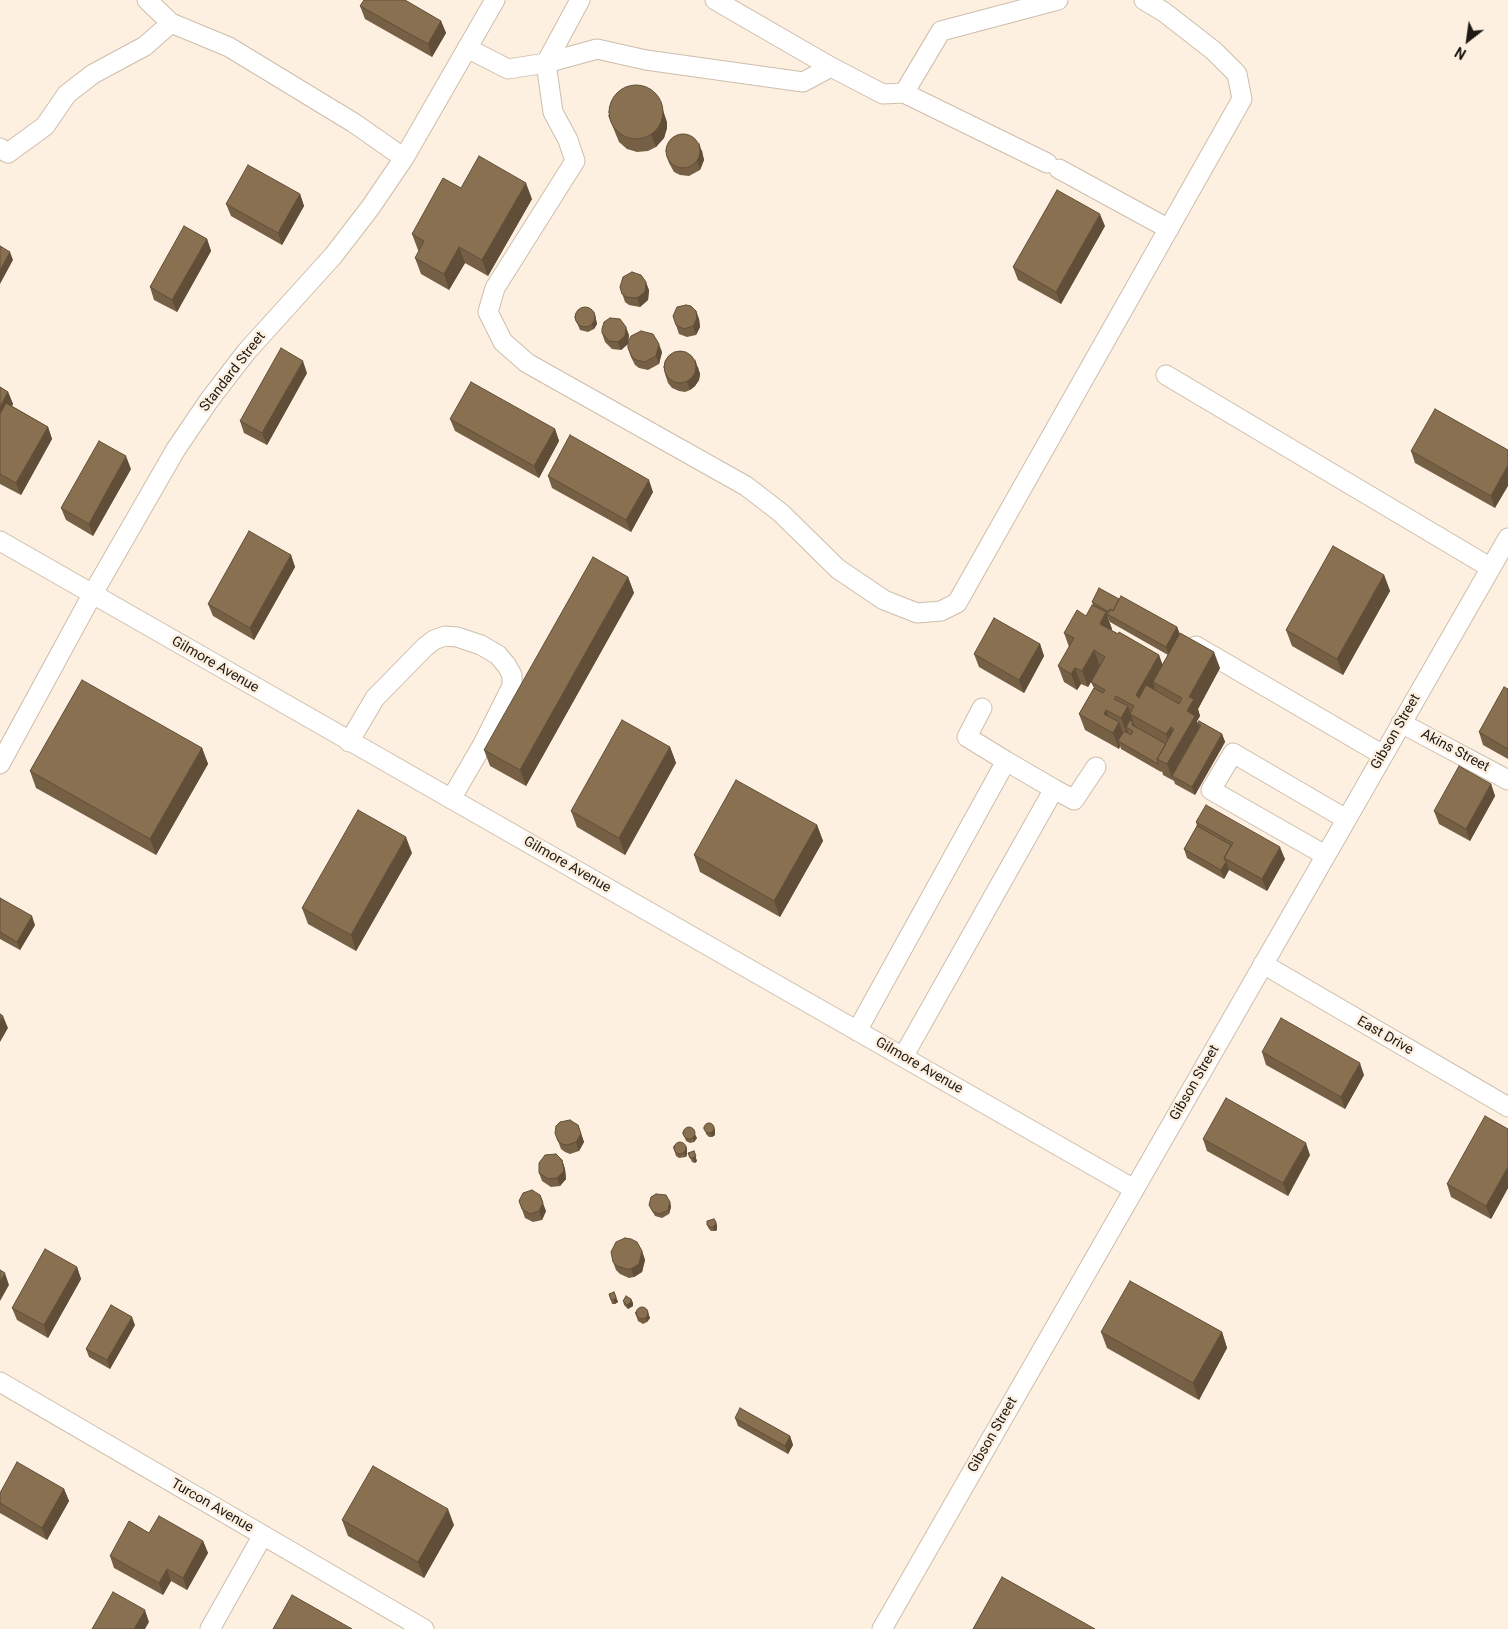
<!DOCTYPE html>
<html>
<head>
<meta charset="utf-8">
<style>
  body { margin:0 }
  #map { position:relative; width:1508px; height:1629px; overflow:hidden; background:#fdf0e1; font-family:Roboto,sans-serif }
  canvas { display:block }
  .north { position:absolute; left:1443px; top:15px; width:50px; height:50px; -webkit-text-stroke:4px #fdf0e1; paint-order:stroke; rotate:210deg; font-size:14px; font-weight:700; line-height:20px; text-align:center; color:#1e1912 }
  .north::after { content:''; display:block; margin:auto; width:18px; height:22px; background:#1e1912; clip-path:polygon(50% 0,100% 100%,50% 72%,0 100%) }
</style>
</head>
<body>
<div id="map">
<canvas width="1508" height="1629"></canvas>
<div class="north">N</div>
</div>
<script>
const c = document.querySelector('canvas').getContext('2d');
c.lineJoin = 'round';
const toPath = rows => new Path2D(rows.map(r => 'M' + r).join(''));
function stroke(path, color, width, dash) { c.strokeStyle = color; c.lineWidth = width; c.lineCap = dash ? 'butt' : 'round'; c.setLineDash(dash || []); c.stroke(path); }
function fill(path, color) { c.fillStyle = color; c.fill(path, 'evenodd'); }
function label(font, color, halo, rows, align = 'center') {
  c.font = font + ' Roboto,sans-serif'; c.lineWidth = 5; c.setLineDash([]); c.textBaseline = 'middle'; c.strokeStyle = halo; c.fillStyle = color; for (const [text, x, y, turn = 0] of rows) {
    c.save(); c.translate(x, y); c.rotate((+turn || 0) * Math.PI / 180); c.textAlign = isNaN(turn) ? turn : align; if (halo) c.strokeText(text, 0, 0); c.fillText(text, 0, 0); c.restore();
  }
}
const minor = toPath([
  [147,0,171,23],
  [580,0,546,63,553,112,568,140,575,161,495,288,488,312,503,342,527,363,746,486,781,513,838,569,884,600,917,613,941,611,957,603,1242,99,1237,74,1214,51,1164,12,1144,0],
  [715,0,831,67,883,94,904,93,941,31,1058,0],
  [467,48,508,69,546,63,597,49,646,60,803,82,831,67],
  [904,93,1047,163],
  [0,148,8,153,45,126,67,94,93,74,145,46,171,23,229,47,354,123,404,158],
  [1059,169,1169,229],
  [1166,375,1491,568],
  [0,541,1134,1189],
  [1196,646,1383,755],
  [982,708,967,737,1006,761],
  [1401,723,1508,780],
  [349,742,375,698,425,647,434,640,445,636,457,637,481,645,498,655,507,666,512,675,512,686,483,744,451,799],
  [0,764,92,595,176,449,210,399,247,351,333,256,370,208,404,158,495,0],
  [1054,789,1074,800,1096,767],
  [1325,855,1211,790,1233,753,1346,819],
  [1263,964,1508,1107],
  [857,1031,1006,761,1054,789,903,1057],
  [0,1382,424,1629],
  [210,1629,263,1535],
  [882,1629,1508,538]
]);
const wall = toPath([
  [360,6,441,21,446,33,432,57,365,19],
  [608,115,667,122,667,128,664,138,656,147,648,151,637,152,627,149,619,142],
  [702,150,704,160,700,170,689,176,680,175,674,172,669,163,666,154],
  [461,188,532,199,488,276,465,263,449,290,421,274,415,258,419,251,418,250,412,234],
  [300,194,304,206,282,245,231,216,226,204],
  [1105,226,1061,304,1018,280,1013,267],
  [207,239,211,251,177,312,154,300,150,287],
  [620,287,649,290,648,300,640,307,629,305,625,302],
  [696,311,699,319,700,327,696,335,687,337,679,334,673,316],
  [595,315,597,324,594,329,588,332,580,330,575,318],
  [602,333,629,335,628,341,662,352,659,364,648,370,639,368,635,365,631,357,628,348,628,344,621,350,612,349,605,342],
  [698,367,700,374,699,380,695,386,690,390,685,392,679,391,672,388,668,383,665,374],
  [307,373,267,445,244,433,240,421],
  [0,387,8,392,13,404,12,406,48,427,52,439,21,495,0,484],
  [450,419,555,429,559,441,539,478,455,431],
  [1508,450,1495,508,1415,463,1411,451],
  [131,469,93,536,66,520,61,508],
  [548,476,653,492,631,532,552,488],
  [291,555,295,567,254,640,213,616,208,604],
  [1384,575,1390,591,1343,675,1292,646,1286,630],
  [628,577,634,593,526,786,490,766,484,750],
  [1119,599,1177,627,1180,634,1220,668,1198,709,1200,716,1197,721,1198,724,1222,734,1225,742,1195,795,1175,784,1174,781,1163,775,1162,771,1161,772,1121,749,1120,746,1119,749,1085,730,1079,714,1094,688,1091,682,1100,666,1088,687,1081,684,1077,690,1064,682,1058,666,1069,647,1064,633,1086,616,1093,605,1092,602],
  [1106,614,1110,622,1168,655,1162,665,1159,655,1111,630,1112,629],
  [1040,644,1044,656,1024,693,979,667,974,654],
  [1508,689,1508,759,1483,745,1479,732],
  [670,747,676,763,625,855,577,827,571,811],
  [202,748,208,764,156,855,36,788,30,771],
  [1491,784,1495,796,1470,841,1439,824,1434,811],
  [1196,822,1285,859,1267,891,1229,870,1224,879,1187,858,1184,849,1197,826],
  [817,825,823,841,780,917,700,872,694,855],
  [412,853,356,951,308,924,302,908],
  [0,898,35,925,20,950,0,939],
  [1262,1052,1364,1075,1345,1109,1266,1065],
  [578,1125,584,1142,579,1151,570,1154,565,1152,561,1149,555,1133],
  [714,1127,715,1131,715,1135,712,1137,709,1137,706,1134,705,1130],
  [1508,1129,1508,1188,1491,1219,1451,1197,1447,1184],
  [683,1133,697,1138,694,1142,690,1143,686,1141],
  [1203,1139,1310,1155,1288,1196,1207,1151],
  [673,1146,687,1149,687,1154,686,1157,679,1158,676,1156],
  [688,1153,697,1161,695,1163,692,1162],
  [562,1160,565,1169,566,1179,560,1186,551,1187,542,1181,539,1173],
  [519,1201,546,1211,542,1220,533,1222,525,1218],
  [670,1202,671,1207,669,1214,662,1218,655,1216,649,1205],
  [716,1222,717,1226,717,1230,715,1231,711,1231,709,1229,707,1225],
  [642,1251,645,1260,642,1272,634,1277,629,1278,620,1274,616,1270,613,1262],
  [77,1267,81,1279,48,1338,17,1320,12,1308],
  [614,1292,618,1302,615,1304,612,1304,609,1294],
  [631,1299,633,1303,633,1306,628,1309,624,1305,623,1301],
  [647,1309,650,1318,647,1322,643,1324,638,1321,635,1312],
  [135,1325,110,1369,89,1357,86,1349],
  [1101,1332,1222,1332,1227,1348,1199,1400,1107,1348],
  [735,1418,790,1436,793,1445,788,1454,738,1426],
  [64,1489,69,1501,47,1540,0,1513,0,1493],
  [342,1520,454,1525,424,1578,348,1536],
  [149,1533,203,1541,208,1553,187,1590,171,1581,163,1595,114,1568,110,1556]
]);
const shadedWall = toPath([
  [441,21,446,33,432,57,428,44],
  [659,98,667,122,667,128,664,138,656,147,651,135],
  [699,142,704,160,700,170,697,161],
  [526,183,532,199,488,276,482,260],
  [300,194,304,206,282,245,278,233],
  [1100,214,1105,226,1061,304,1056,292],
  [207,239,211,251,177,312,172,300],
  [459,247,465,263,449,290,444,274],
  [10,252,13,260,0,284,0,270],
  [646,282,649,290,648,300,640,307,637,298],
  [594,311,597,324,594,329,592,325],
  [696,311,699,319,700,327,696,335,693,326],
  [626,327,629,335,628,344,621,350,618,342],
  [659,344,662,352,659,364,656,356],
  [695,359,700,374,699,380,695,386,690,390,687,382],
  [303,361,307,373,267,445,262,433],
  [8,392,13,404,0,427,0,407],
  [48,427,52,439,21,495,16,483],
  [555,429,559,441,539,478,534,466],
  [126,456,131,469,93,536,89,524],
  [1508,465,1508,486,1495,508,1491,496],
  [649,480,653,492,631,532,626,520],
  [291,555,295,567,254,640,250,628],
  [1384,575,1390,591,1343,675,1337,659],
  [628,577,634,593,526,786,520,770],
  [1106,612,1112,629,1106,640,1100,624],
  [1177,627,1180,635,1169,655,1166,647],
  [1040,644,1044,656,1024,693,1019,680],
  [1094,650,1100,666,1088,687,1082,671],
  [1214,652,1220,668,1198,709,1200,716,1197,721,1201,732,1172,777,1167,764,1187,711,1189,697],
  [1159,655,1165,671,1153,682,1155,688,1142,712,1136,695],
  [1075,668,1081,684,1077,690,1071,674],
  [1128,706,1136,730,1126,727,1128,732,1127,734,1121,718],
  [1106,710,1112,726,1104,714],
  [1119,722,1125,738,1118,741,1120,746,1119,749,1113,733],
  [1171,727,1176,743,1172,750,1166,734],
  [1222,734,1225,742,1195,795,1192,787],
  [670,747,676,763,625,855,619,838],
  [202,748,208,764,156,855,150,839],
  [1491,784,1495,796,1470,841,1466,829],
  [817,825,823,841,780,917,774,901],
  [406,837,412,853,356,951,351,935],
  [1280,847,1285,859,1267,891,1262,879],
  [1226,862,1229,870,1224,879,1221,870],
  [32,916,35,925,20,950,17,942],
  [3,1016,8,1028,0,1042,0,1022],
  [1360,1063,1364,1075,1345,1109,1341,1097],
  [578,1125,584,1142,579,1151,576,1142],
  [714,1127,715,1131,715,1135,712,1137,711,1133],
  [695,1134,697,1138,694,1142,693,1138],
  [1306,1143,1310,1155,1288,1196,1283,1183],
  [686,1145,687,1149,687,1154,686,1157,684,1153],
  [694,1151,697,1161,695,1163,693,1158],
  [562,1160,565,1169,566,1179,560,1186,557,1178],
  [1508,1167,1508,1188,1491,1219,1486,1206],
  [540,1195,546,1211,542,1220,539,1211],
  [670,1202,671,1207,669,1214,668,1210],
  [716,1222,717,1226,717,1230,715,1231,713,1227],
  [642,1251,645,1260,642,1272,634,1277,631,1269],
  [77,1267,81,1279,48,1338,44,1325],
  [5,1273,9,1285,0,1301,0,1281],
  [616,1297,618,1302,615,1304,614,1300],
  [631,1299,633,1303,633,1306,628,1309,627,1305],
  [648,1314,650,1318,647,1322,646,1318],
  [132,1317,135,1325,110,1369,107,1360],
  [1222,1332,1227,1348,1199,1400,1193,1383],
  [790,1436,793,1445,788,1454,785,1446],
  [64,1489,69,1501,47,1540,42,1528],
  [448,1509,454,1525,424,1578,418,1562],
  [203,1541,208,1553,187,1590,183,1578],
  [167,1569,171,1581,163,1595,159,1583],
  [145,1610,149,1622,145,1629,134,1629]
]);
const building = toPath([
  [364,0,405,0,441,21,428,44,360,6,364,0],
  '609 112a27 27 0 1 1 54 0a27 27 0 1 1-54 0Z',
  '666 151a17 17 0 1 1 34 0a17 17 0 1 1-34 0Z',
  [479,156,526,183,482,260,459,247,444,274,415,258,424,241,412,234,443,178,461,188,479,156],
  [248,165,300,194,278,233,226,204,248,165],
  [1057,190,1100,214,1056,292,1013,267,1057,190],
  [184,226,207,239,172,300,150,287,184,226],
  [0,246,10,252,0,270,0,246],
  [632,272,641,275,646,282,645,292,637,298,626,297,622,294,620,287,623,277,632,272],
  [686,305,691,306,696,311,697,318,693,326,684,329,676,325,673,316,677,307,686,305],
  '575 317a10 10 0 1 1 20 0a10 10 0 1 1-20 0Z',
  [610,318,620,319,626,327,625,336,618,342,609,341,602,333,602,329,604,322,610,318],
  [641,331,653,334,659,344,656,356,645,362,636,360,632,357,628,348,628,342,631,336,641,331],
  [281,348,303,361,262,433,240,421,281,348],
  '664 367a16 16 0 1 1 32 0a16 16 0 1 1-32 0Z',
  [471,382,555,429,534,466,450,419,471,382],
  [0,387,8,392,0,407,0,387],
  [6,403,48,427,16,483,0,474,0,414,6,403],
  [1435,409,1508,450,1508,465,1491,496,1411,451,1435,409],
  [570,435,649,480,626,520,548,476,570,435],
  [99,441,126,456,89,524,61,508,99,441],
  [249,531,291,555,250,628,208,604,249,531],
  [1333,546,1384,575,1337,659,1286,630,1333,546],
  [593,557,628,577,520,770,484,750,593,557],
  [1099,588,1119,599,1113,611,1110,609,1109,612,1092,602,1099,588],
  [1121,596,1177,627,1166,647,1107,614,1110,609,1113,611,1121,596],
  [1092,605,1106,612,1100,624,1118,634,1119,632,1159,655,1136,695,1139,698,1146,685,1179,704,1182,698,1153,682,1180,633,1214,652,1189,697,1194,699,1187,711,1195,716,1167,764,1157,759,1174,729,1171,727,1166,734,1130,714,1134,706,1116,696,1114,699,1128,706,1121,718,1106,710,1104,714,1119,722,1113,733,1079,714,1094,688,1103,693,1105,690,1091,682,1105,657,1094,650,1082,671,1075,668,1071,674,1058,666,1074,638,1064,633,1077,610,1086,616,1092,605],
  [994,618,1040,644,1019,680,974,654,994,618],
  [82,680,202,748,150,839,30,771,82,680],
  [1504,687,1508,689,1508,749,1479,732,1504,687],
  [622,720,670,747,619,838,571,811,622,720],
  [1130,720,1133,722,1132,725,1166,744,1157,759,1158,764,1118,741,1124,731,1131,735,1133,731,1126,727,1130,720],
  [1199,721,1222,734,1192,787,1172,776,1201,725,1198,724,1199,721],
  [1459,766,1491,784,1466,829,1434,811,1459,766],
  [736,780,817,825,774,901,694,855,736,780],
  [1206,805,1280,847,1262,879,1224,858,1233,843,1196,822,1206,805],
  [358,810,406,837,351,935,302,908,358,810],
  [1197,826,1231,845,1224,858,1226,862,1221,870,1184,849,1197,826],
  [0,898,32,916,17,942,0,932,0,898],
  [0,1014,3,1016,0,1022,0,1014],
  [1281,1018,1360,1063,1341,1097,1262,1052,1281,1018],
  [1226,1098,1306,1143,1283,1183,1203,1139,1226,1098],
  [1485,1116,1508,1129,1508,1167,1486,1206,1447,1184,1485,1116],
  [570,1120,578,1125,581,1134,576,1142,567,1145,562,1144,558,1141,555,1133,556,1126,560,1122,570,1120],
  '704 1128a5 5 0 1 1 10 0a5 5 0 1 1-10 0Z',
  '683 1133a6 6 0 1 1 12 0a6 6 0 1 1-12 0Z',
  '674 1148a6 6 0 1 1 12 0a6 6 0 1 1-12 0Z',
  [694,1151,696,1156,693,1158,690,1158,688,1153,694,1151],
  [556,1154,562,1160,564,1171,557,1178,548,1179,539,1173,539,1163,545,1155,556,1154],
  [532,1190,540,1195,543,1203,539,1211,530,1214,522,1209,519,1201,523,1193,532,1190],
  [656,1194,666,1195,670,1202,668,1210,660,1214,653,1212,649,1205,651,1197,656,1194],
  [714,1219,716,1222,715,1225,713,1227,710,1227,707,1225,707,1221,714,1219],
  [625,1238,631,1239,637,1242,642,1251,639,1264,631,1269,626,1269,617,1266,613,1262,611,1252,616,1242,625,1238],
  [45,1249,77,1267,44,1325,12,1308,45,1249],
  [0,1270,5,1273,0,1281,0,1270],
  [1130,1281,1222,1332,1193,1383,1101,1332,1130,1281],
  [614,1292,616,1297,614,1300,611,1300,609,1294,614,1292],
  [626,1296,631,1299,631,1302,627,1305,623,1301,626,1296],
  [111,1305,132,1317,107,1360,86,1349,111,1305],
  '636 1313a6 6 0 1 1 12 0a6 6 0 1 1-12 0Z',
  [740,1408,790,1436,785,1446,735,1418,740,1408],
  [17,1462,64,1489,42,1528,0,1503,0,1493,17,1462],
  [373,1466,448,1509,418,1562,342,1520,373,1466],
  [159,1516,203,1541,183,1578,167,1569,159,1583,110,1556,129,1521,149,1533,159,1516],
  [1002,1577,1095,1629,973,1629,1002,1577],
  [113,1592,145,1610,134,1629,92,1629,113,1592],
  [292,1595,352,1629,273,1629,292,1595]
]);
const streetNames = [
  ["Standard Street",233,372,-52],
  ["Gilmore Avenue",215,665,30],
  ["Gibson Street",1396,732,-60],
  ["Akins Street",1455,751,28],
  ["Gilmore Avenue",567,865,30],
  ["East Drive",1385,1036,30],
  ["Gilmore Avenue",919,1066,30],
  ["Gibson Street",1195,1083,-60],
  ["Gibson Street",993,1435,-60],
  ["Turcon Avenue",212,1506,30]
];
stroke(minor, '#cdbeab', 21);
stroke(minor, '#fff', 19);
fill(wall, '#766045');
fill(shadedWall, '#604e38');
fill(building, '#897050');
stroke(building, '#604e38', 1);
label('14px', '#1e1912', '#fdf0e1', streetNames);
</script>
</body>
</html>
